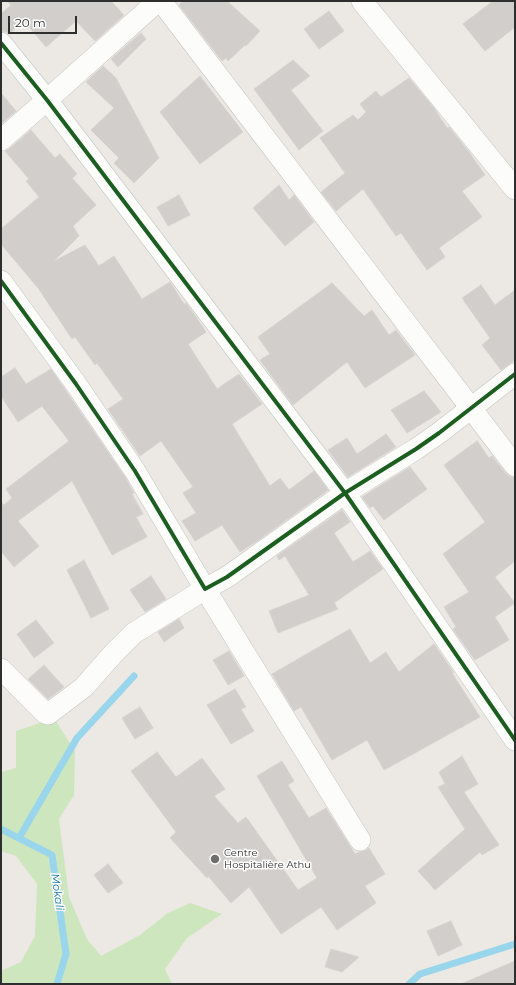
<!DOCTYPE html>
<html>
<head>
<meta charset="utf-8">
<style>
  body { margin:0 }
  #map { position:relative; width:516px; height:985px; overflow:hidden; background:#ece8e4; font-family:Montserrat,sans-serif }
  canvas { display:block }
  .frame { position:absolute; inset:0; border:2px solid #2e2e2e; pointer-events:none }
  .scale { position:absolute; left:8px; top:16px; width:69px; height:18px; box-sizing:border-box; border:2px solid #2e2e2e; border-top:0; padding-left:5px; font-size:12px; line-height:14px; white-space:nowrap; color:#2e2e2e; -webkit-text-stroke:3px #fff; paint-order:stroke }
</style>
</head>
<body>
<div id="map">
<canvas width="516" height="985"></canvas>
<div class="frame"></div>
<div class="scale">20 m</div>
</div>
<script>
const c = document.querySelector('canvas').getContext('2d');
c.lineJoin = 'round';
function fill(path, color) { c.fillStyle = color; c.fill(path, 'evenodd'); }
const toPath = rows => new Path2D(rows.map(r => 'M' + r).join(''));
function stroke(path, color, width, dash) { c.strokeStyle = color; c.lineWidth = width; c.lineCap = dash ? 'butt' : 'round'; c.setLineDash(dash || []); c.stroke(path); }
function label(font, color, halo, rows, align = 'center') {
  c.font = font + ' Montserrat,sans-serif'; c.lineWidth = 3; c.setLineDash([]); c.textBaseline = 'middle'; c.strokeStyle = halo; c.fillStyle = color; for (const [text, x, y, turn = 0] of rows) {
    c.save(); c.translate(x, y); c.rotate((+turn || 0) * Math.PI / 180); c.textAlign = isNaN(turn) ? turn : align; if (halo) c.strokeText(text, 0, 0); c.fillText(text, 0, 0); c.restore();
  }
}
const green = toPath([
  [54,718,75,751,74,795,59,819,69,897,87,939,101,956,140,935,168,913,190,903,222,914,187,938,165,969,172,984,1,984,1,971,21,962,35,936,37,884,16,856,1,851,1,772,16,768,16,731]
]);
const stream = toPath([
  [1,829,52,855,66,954,57,984],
  [19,838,77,738,134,676],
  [409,984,420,974,515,944]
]);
const building = toPath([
  [7,1,111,1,124,15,95,41,76,21,46,47,24,21,9,34,6,32,1,31,1,14,11,5,7,1],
  [183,1,227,1,260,31,246,46,245,45,228,61,226,58,222,61,179,5,183,1],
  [493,1,515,1,515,27,485,51,463,24,493,1],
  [329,11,344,31,319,49,304,29,329,11],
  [141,33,146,39,118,67,111,59,141,33],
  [293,60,310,76,291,90,323,131,299,150,254,89,293,60],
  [103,66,116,78,159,158,134,183,114,163,119,158,91,130,114,108,86,82,103,66],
  [200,76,243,132,200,164,160,112,200,76],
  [409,78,434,108,447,128,449,127,469,152,485,175,462,191,482,217,439,248,445,257,427,270,401,233,396,236,363,189,336,211,321,192,345,173,320,138,353,115,358,120,366,112,360,104,376,91,381,97,409,78],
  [1,93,16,111,1,124,1,93],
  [31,130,55,158,60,154,77,174,72,178,96,205,73,226,79,236,54,261,85,245,99,266,114,256,142,299,170,282,184,304,186,303,196,317,206,332,188,344,217,389,239,374,262,404,232,424,270,486,280,478,289,490,314,471,328,490,260,539,240,552,222,525,195,541,182,521,196,513,183,493,193,487,161,441,140,456,108,409,123,399,97,363,95,365,75,337,72,339,38,288,1,244,1,229,39,197,26,181,29,179,5,151,9,149,31,130],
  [279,185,289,200,294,195,314,222,285,246,253,208,279,185],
  [179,195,190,215,168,226,157,207,179,195],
  [332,283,364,316,372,310,389,335,396,330,415,355,365,388,347,362,293,405,260,360,270,354,258,337,332,283],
  [481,285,495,305,515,290,515,360,501,370,482,345,490,338,462,298,481,285],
  [15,368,26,384,51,369,66,391,125,477,134,493,132,494,143,514,136,517,147,537,112,555,72,481,18,521,39,546,14,567,1,551,1,502,4,505,12,498,6,489,69,441,42,406,18,422,1,396,1,377,15,368],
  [424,391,441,412,407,433,391,410,424,391],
  [386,434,396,447,348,477,328,450,347,438,357,454,386,434],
  [477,441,489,458,492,456,506,474,510,477,515,478,515,561,495,577,515,603,495,617,509,640,475,660,453,629,456,627,444,607,469,592,443,554,485,522,444,465,477,441],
  [410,467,427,489,384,520,373,506,370,508,362,497,410,467],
  [342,510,350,522,334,533,353,562,370,551,383,569,334,603,338,609,278,633,269,611,309,595,285,556,279,560,277,556,342,510],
  [84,560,109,609,91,618,67,570,84,560],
  [151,576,166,599,145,612,130,590,151,576],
  [179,619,184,628,164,642,158,632,179,619],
  [36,620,54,643,34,658,17,634,36,620],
  [350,629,370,663,386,652,399,672,434,644,454,673,452,673,480,717,384,770,367,740,332,760,301,707,294,711,272,674,350,629],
  [229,651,244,676,228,685,213,660,229,651],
  [44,665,64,687,48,699,28,679,44,665],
  [235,689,246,707,241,709,254,731,231,744,207,705,235,689],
  [140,707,153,728,135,739,122,718,140,707],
  [157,752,176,777,202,758,225,789,214,796,238,823,246,817,298,890,317,878,257,776,282,761,294,781,288,785,309,818,326,808,355,854,359,852,366,850,369,848,385,874,365,886,376,903,337,930,321,907,281,934,249,887,231,903,208,876,207,878,170,838,176,832,131,771,157,752],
  [462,756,478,784,464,792,499,845,482,855,480,852,435,890,418,871,465,829,438,787,445,784,439,772,462,756],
  [108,864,123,883,108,893,94,875,108,864],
  [451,921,462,945,438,956,427,931,451,921],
  [331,949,359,957,342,972,325,967,331,949],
  [515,961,515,984,461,984,515,961]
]);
const minor = toPath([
  [161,1,515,466],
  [362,1,515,189],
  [1,43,47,100,345,493,515,740],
  [1,140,47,100,158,1],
  [1,281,76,384,135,471,205,589,227,577,345,493,416,449,439,433,515,374],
  [1,669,45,713,48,714,51,712,84,687,112,655,134,633,205,589,360,840]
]);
const cycleway = toPath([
  [1,43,47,100,345,493,515,740],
  [1,281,76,384,135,471,205,589,227,577,345,493,416,449,439,433,515,374]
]);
const markers = [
  [215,859,5,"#706f6e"]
];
const poiNames = [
  ["Centre",224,853],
  ["Hospitalière Athu",224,865]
];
const waterNames = [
  ["Mokali",57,892,82]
];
fill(green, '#cee6be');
stroke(stream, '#99d6ec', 7);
fill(building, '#d1cecb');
stroke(building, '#d7d4d0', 1);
stroke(minor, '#c5c4c5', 22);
stroke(minor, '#fcfcfb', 21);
stroke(cycleway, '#1b5e20', 4);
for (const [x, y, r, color] of markers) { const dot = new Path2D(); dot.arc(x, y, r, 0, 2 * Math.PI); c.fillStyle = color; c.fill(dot); stroke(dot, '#fff', 1.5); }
label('10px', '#2e2e2e', '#fff', poiNames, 'left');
label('italic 11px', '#0d6fa3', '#fff', waterNames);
</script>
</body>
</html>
